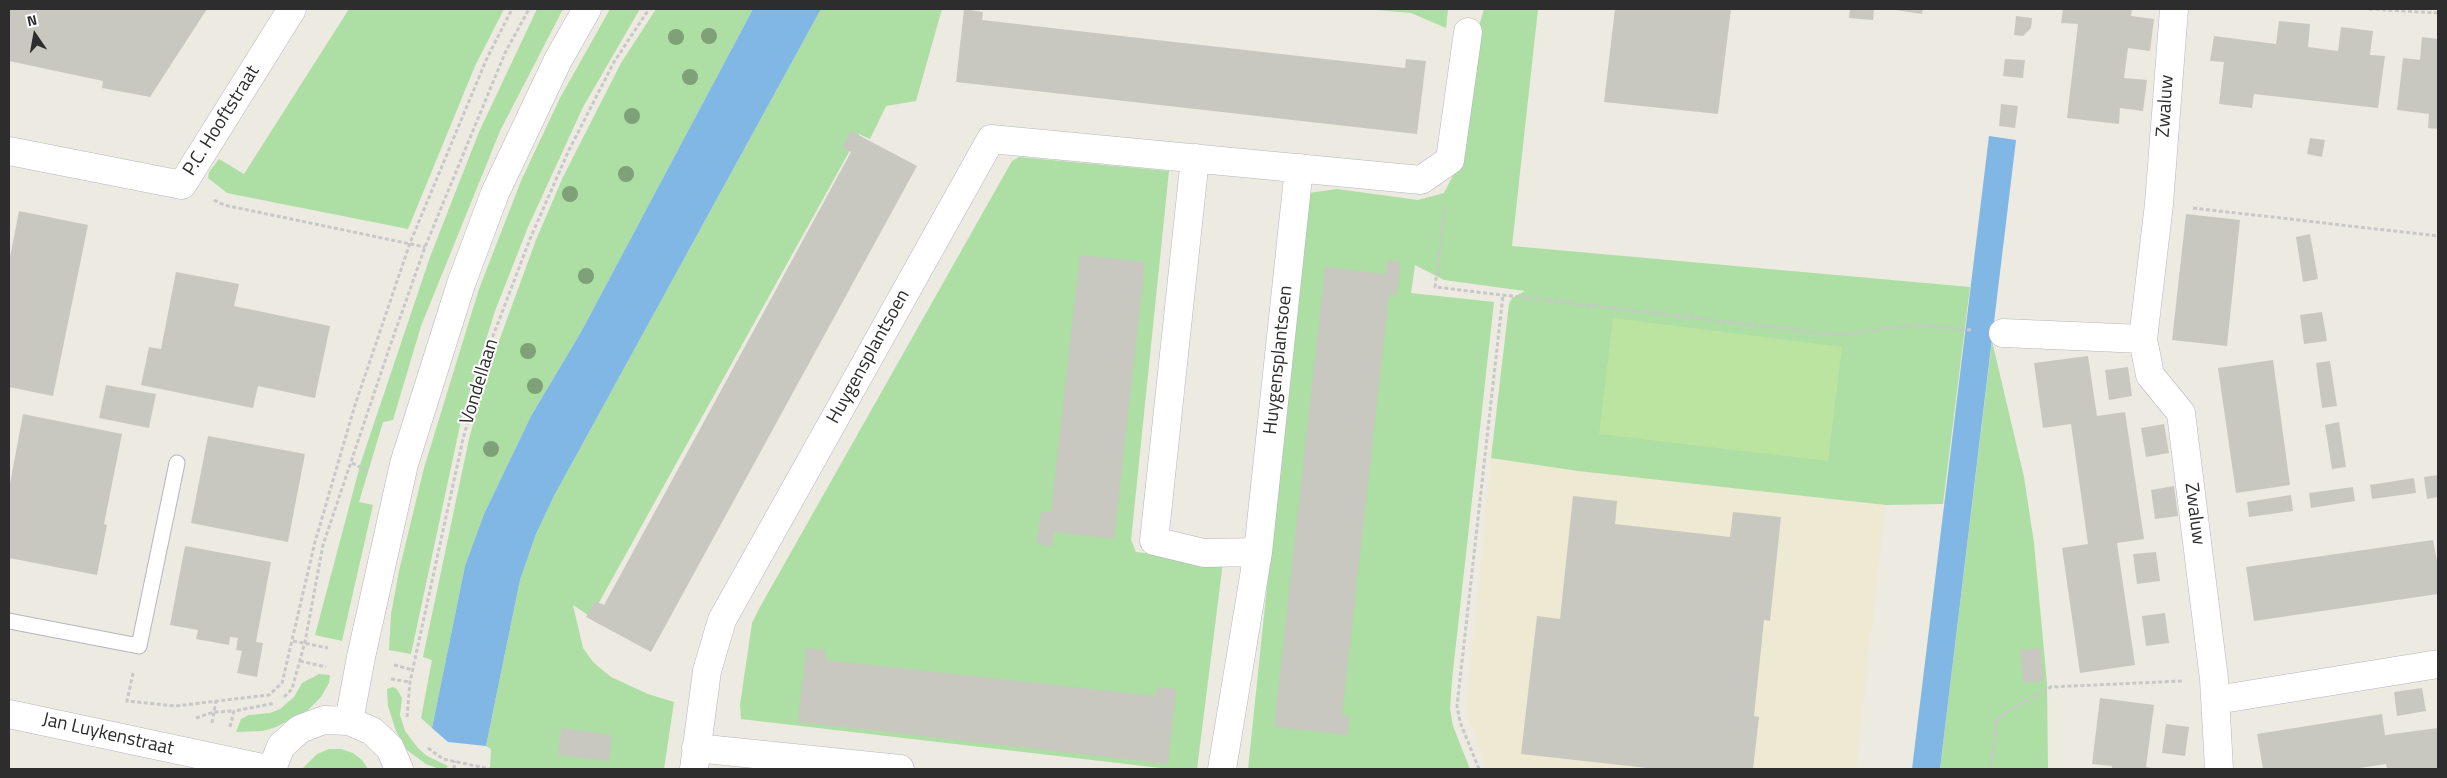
<!DOCTYPE html>
<html>
<head>
<meta charset="utf-8">
<style>
  body { margin:0 }
  #map { position:relative; width:2447px; height:778px; overflow:hidden; background:#edeae2; font-family:"Titillium Web",sans-serif }
  canvas { display:block }
  .frame { position:absolute; inset:0; border:10px solid #2d2d2d; pointer-events:none }
  .north { position:absolute; left:10px; top:10px; width:50px; height:50px; -webkit-text-stroke:4px #fff; paint-order:stroke; rotate:348deg; font-size:14px; font-weight:700; line-height:20px; text-align:center; color:#2d2d2d }
  .north::after { content:''; display:block; margin:auto; width:18px; height:22px; background:#2d2d2d; clip-path:polygon(50% 0,100% 100%,50% 72%,0 100%) }
</style>
</head>
<body>
<div id="map">
<canvas width="2447" height="778"></canvas>
<div class="frame"></div>
<div class="north">N</div>
</div>
<script>
const c = document.querySelector('canvas').getContext('2d');
c.lineJoin = 'round';
function fill(path, color) { c.fillStyle = color; c.fill(path, 'evenodd'); }
const toPath = rows => new Path2D(rows.map(r => 'M' + r).join(''));
function stroke(path, color, width, dash) { c.strokeStyle = color; c.lineWidth = width; c.lineCap = dash ? 'butt' : 'round'; c.setLineDash(dash || []); c.stroke(path); }
function label(font, color, halo, rows, align = 'center') {
  c.font = font + ' "Titillium Web",sans-serif'; c.lineWidth = 4; c.setLineDash([]); c.textBaseline = 'middle'; c.strokeStyle = halo; c.fillStyle = color; for (const [text, x, y, turn = 0] of rows) {
    c.save(); c.translate(x, y); c.rotate((+turn || 0) * Math.PI / 180); c.textAlign = isNaN(turn) ? turn : align; if (halo) c.strokeText(text, 0, 0); c.fillText(text, 0, 0); c.restore();
  }
}
const education = toPath([
  [1491,458,1578,471,1886,505,1856,769,1485,769,1466,709]
]);
const green = toPath([
  [349,9,504,9,475,66,408,229,227,193,208,178,209,172,219,159,244,174],
  [537,9,563,9,500,131,421,326,393,420,383,422,359,502,373,505,342,641,315,635,361,462,430,257,479,132],
  [610,9,640,9,583,107,528,227,495,311,462,416,411,654,389,650,391,614,399,571,424,468,479,289,521,181,560,98],
  [656,9,753,9,581,332,531,416,484,514,465,566,432,728,421,718,432,660,423,657,469,439,488,371,536,240,563,177,621,63],
  [821,9,942,9,916,101,886,106,870,139,859,134,591,617,573,605,583,648,593,662,611,677,648,694,674,702,664,769,490,769,491,749,486,746,520,580,536,534,554,496],
  [1364,9,1448,9,1446,28,1411,13],
  [1484,9,1538,9,1512,246,1970,287,1943,504,1886,505,1578,471,1491,458,1509,304,1512,298,1525,291,1444,280,1415,265,1411,293,1494,302,1452,680,1450,709,1453,726,1470,769,1248,769,1308,193,1337,189,1418,200,1444,193,1466,150,1476,36],
  [1019,157,1169,171,1131,540,1136,552,1223,562,1197,769,1169,769,741,719,740,705,752,623,760,607,1012,161],
  [1992,341,2024,477,2034,543,2047,683,2048,769,1940,769],
  [319,674,330,675,329,683,321,697,308,710,276,727,263,731,236,732,241,719,249,715,270,713,280,709,294,697,302,683],
  [393,687,397,689,402,698,400,715,405,731,418,748,427,756,448,766,446,769,439,769,426,764,407,750,396,731,388,706,387,689],
  [329,749,341,749,353,753,362,760,368,769,302,769,317,754]
]);
const pitch = toPath([
  [1613,318,1842,347,1828,461,1599,434]
]);
const water = toPath([
  [753,9,821,9,554,496,536,534,520,580,486,746,448,742,432,728,465,566,484,514,531,416,581,332],
  [1989,136,2016,140,1940,769,1912,769]
]);
const building = toPath([
  [9,9,207,9,150,97,102,88,103,81,9,61],
  [964,9,983,12,982,20,1148,39,1405,68,1406,59,1426,61,1417,134,956,82],
  [1615,9,1731,9,1718,114,1604,102],
  [1850,9,1874,9,1873,20,1849,18],
  [1889,9,1923,9,1922,14],
  [2063,9,2132,9,2131,16,2154,19,2150,51,2128,48,2124,78,2147,80,2143,111,2120,108,2119,124,2067,118,2078,24,2061,23],
  [2016,16,2032,18,2031,28,2023,36,2014,35],
  [2279,21,2310,24,2308,47,2338,51,2341,27,2373,31,2370,55,2385,56,2378,108,2254,94,2252,108,2219,104,2224,62,2210,61,2214,36,2276,44],
  [2422,37,2438,39,2438,129,2428,128,2429,114,2397,110,2403,58,2420,60],
  [2005,59,2025,60,2023,78,2003,76],
  [2001,104,2018,106,2015,128,1999,126],
  [851,131,917,166,651,652,586,617,595,601,604,605,851,152,842,147],
  [2310,138,2325,140,2322,157,2307,154],
  [19,211,88,225,53,396,9,387,9,262],
  [2186,214,2240,220,2227,346,2172,340],
  [2310,234,2318,279,2303,282,2296,237],
  [1080,255,1145,262,1114,539,1054,532,1052,546,1037,544,1041,512,1051,512],
  [1387,261,1401,262,1397,295,1389,294,1342,715,1350,716,1348,735,1274,727,1325,267,1386,274],
  [176,272,239,284,234,306,330,326,315,398,258,386,253,408,141,385,149,347,161,349],
  [2322,312,2327,341,2304,344,2300,315],
  [2088,356,2097,416,2125,412,2144,539,2117,543,2135,665,2080,673,2062,548,2088,544,2071,424,2043,428,2034,363],
  [2273,360,2290,485,2236,493,2218,368],
  [2330,361,2337,406,2322,408,2316,363],
  [2128,367,2132,396,2109,400,2105,370],
  [106,385,156,394,149,428,99,418],
  [23,414,122,434,104,524,107,525,97,575,9,558,9,489],
  [2339,422,2346,467,2332,469,2325,425],
  [2164,424,2169,453,2146,457,2141,428],
  [208,436,305,454,288,542,191,523],
  [2438,475,2438,497,2427,499,2424,477],
  [2414,478,2416,493,2372,499,2370,485],
  [2174,486,2178,516,2155,519,2151,490],
  [2353,487,2355,501,2311,508,2309,493],
  [2291,495,2293,511,2249,517,2247,502],
  [1573,496,1617,501,1615,524,1730,537,1733,512,1781,517,1770,621,1764,620,1754,716,1759,717,1753,769,1656,769,1521,754,1537,616,1560,619],
  [2433,540,2438,566,2438,594,2254,621,2246,567],
  [185,546,271,562,256,642,263,643,257,677,237,673,242,651,236,650,238,638,230,637,229,645,196,639,198,630,170,625],
  [2156,552,2160,581,2137,584,2133,554],
  [2165,613,2169,643,2146,646,2142,616],
  [806,648,826,650,825,660,1156,696,1157,687,1176,689,1168,764,798,722],
  [2040,648,2044,681,2023,683,2020,650],
  [2422,688,2426,711,2397,716,2394,692],
  [2100,698,2154,705,2146,767,2158,769,2112,769,2112,766,2092,764],
  [2382,714,2385,735,2438,728,2438,769,2387,769,2386,764,2353,769,2263,769,2257,734],
  [2166,724,2189,727,2185,756,2162,753],
  [561,728,612,735,609,761,558,755]
]);
const path = toPath([
  [2369,9,2438,13],
  [214,200,224,205,425,247],
  [1445,206,1435,287,1840,335,1913,325,1971,330],
  [2193,208,2438,236],
  [352,463,368,471],
  [293,641,328,648],
  [300,661,326,667],
  [394,665,413,670],
  [133,673,127,701,175,706,269,695,282,683,315,542,355,405,410,243,487,58,512,9],
  [391,679,410,682],
  [284,697,292,689,305,642,323,545,389,349,425,247,505,53,529,9],
  [407,717,410,682,463,439,490,344,530,239,568,152,614,62,649,9],
  [196,718,214,712,233,711],
  [212,723,216,701],
  [230,727,234,711,275,703],
  [428,748,443,759,490,769],
  [454,769,455,761],
  [1479,769,1460,722,1457,706,1503,295],
  [1991,769,1997,718,2051,687,2182,681]
]);
const lane = toPath([
  [9,621,139,646,177,463]
]);
const street = toPath([
  [2174,9,2159,204,2143,339,2150,375,2181,413,2214,679,2219,769],
  [9,151,182,185,292,9],
  [1195,158,1154,541,1204,553,1258,552,1299,168],
  [2003,333,2143,339],
  [2216,700,2438,664],
  [9,714,267,769],
  [696,748,900,769],
  [694,769,707,671,722,620,991,139,1421,180,1450,160,1468,32],
  [1222,769,1258,552]
]);
const secondary = toPath([
  [349,721,361,657,404,464,461,284,495,193,558,60,587,9],
  [272,769,281,746,300,729,324,720,349,721,372,731,390,748,399,769]
]);
const trees = [
  [709,36],
  [676,37],
  [690,77],
  [632,116],
  [626,174],
  [570,194],
  [586,276],
  [528,351],
  [535,386],
  [491,449]
];
const streetNames = [
  ["Zwaluw",2166,106,-86],
  ["P.C. Hooftstraat",222,121,-58],
  ["Huygensplantsoen",869,357,-61],
  ["Huygensplantsoen",1279,360,-84],
  ["Vondellaan",480,382,-73],
  ["Zwaluw",2194,514,83],
  ["Jan Luykenstraat",108,735,13]
];
fill(education, '#ede9d3');
fill(green, '#addea4');
fill(pitch, '#bbe4a1');
fill(water, '#80b7e4');
fill(building, '#c9c8c0');
stroke(lane, '#b5b5bf', 17);
stroke(street, '#b5b5bf', 29);
stroke(secondary, '#b5b5bf', 29);
stroke(path, '#c8c8c8', 3, [4, 2.5]);
stroke(lane, '#fff', 15);
stroke(street, '#fff', 28);
stroke(secondary, '#fff', 28);
c.fillStyle = '#7ea178';
for (const [x, y] of trees) { c.beginPath(); c.arc(x, y, 8, 0, 2 * Math.PI); c.fill(); }
label('19px', '#2d2d2d', '#fff', streetNames);
</script>
</body>
</html>
